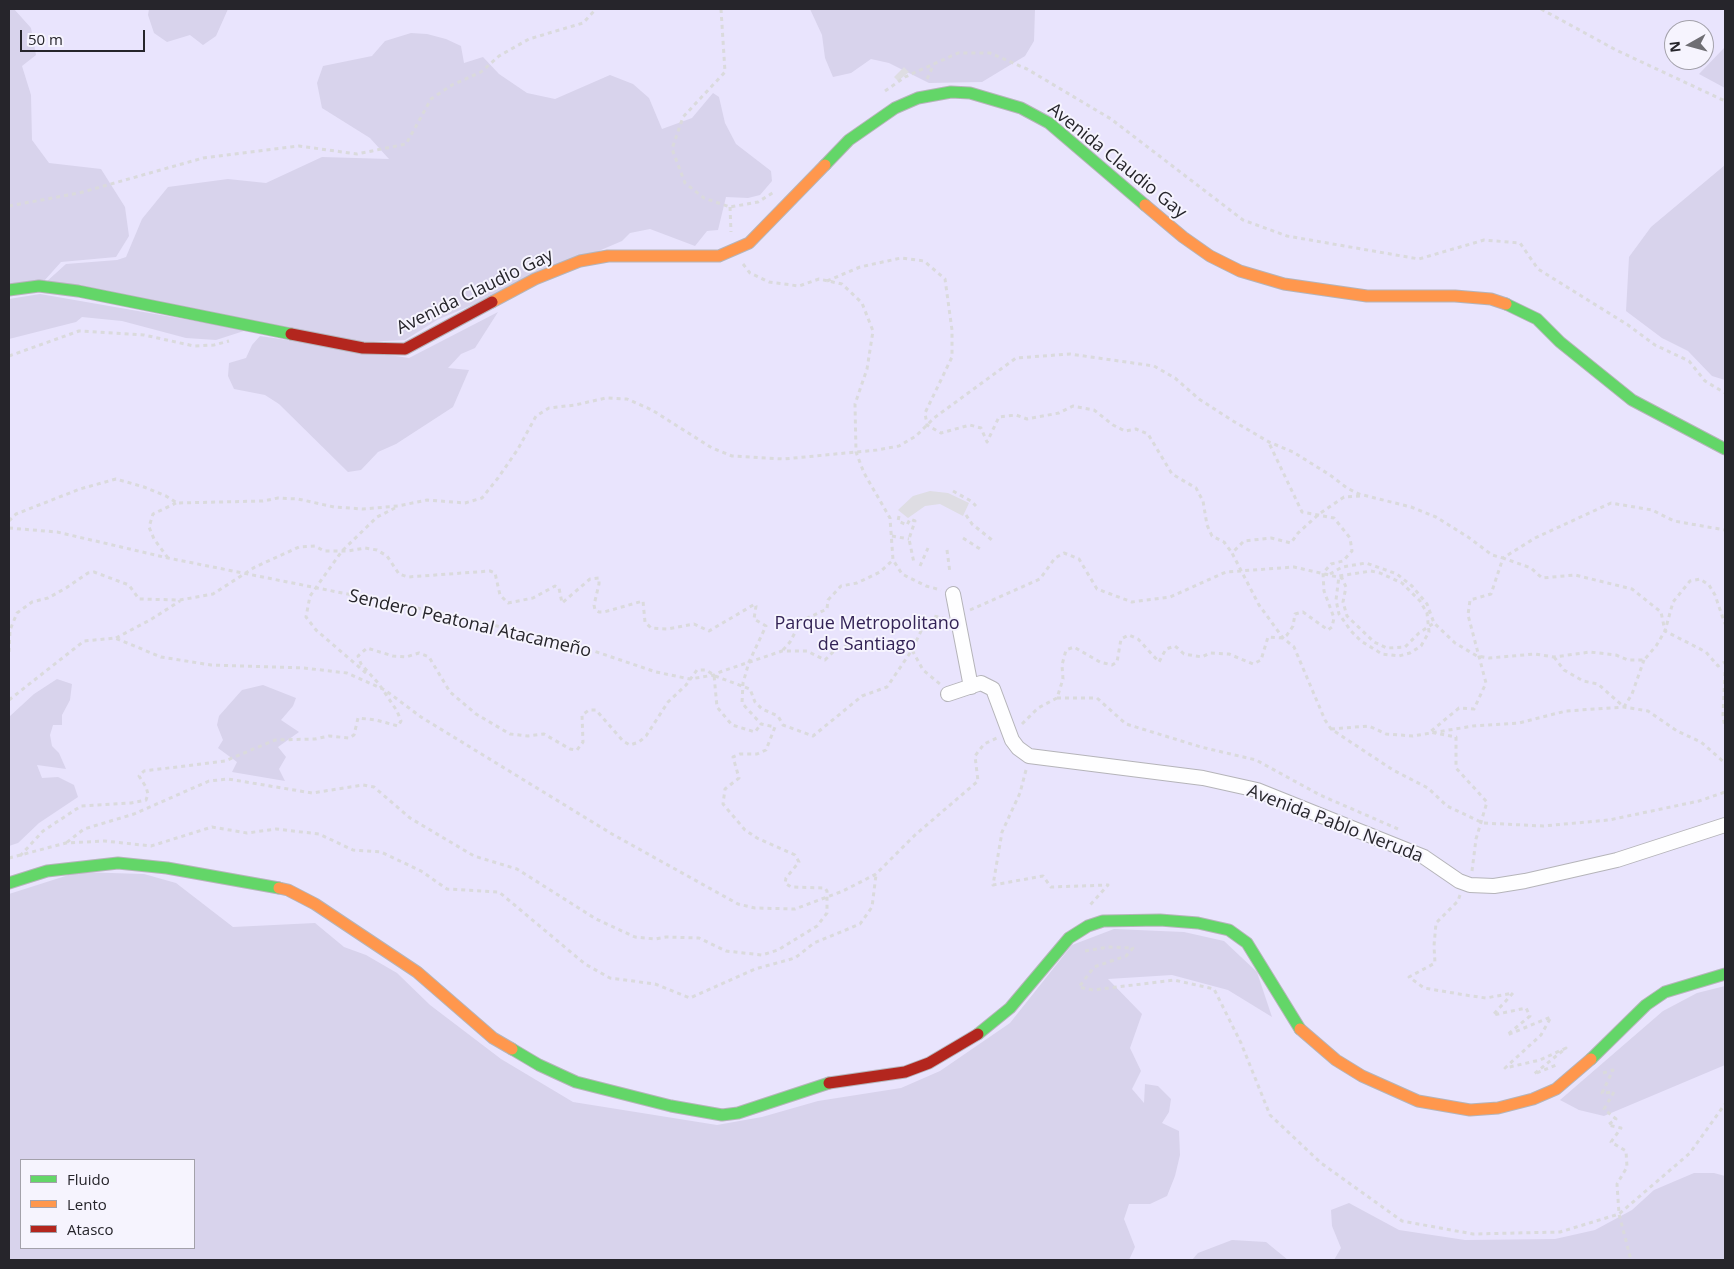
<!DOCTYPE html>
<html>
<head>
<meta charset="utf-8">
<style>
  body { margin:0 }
  #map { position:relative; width:1734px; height:1269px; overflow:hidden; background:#f7f6fc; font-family:"Open Sans",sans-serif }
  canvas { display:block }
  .frame { position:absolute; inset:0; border:10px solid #26252b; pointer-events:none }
  .legend { position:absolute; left:20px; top:1159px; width:175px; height:90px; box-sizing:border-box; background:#f6f4fe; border:1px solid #a3a1aa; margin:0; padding:6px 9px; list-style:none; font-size:15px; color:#26252b }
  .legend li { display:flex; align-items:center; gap:10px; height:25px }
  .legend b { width:25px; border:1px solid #a3a1aa }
  .north { position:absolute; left:1664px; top:20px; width:50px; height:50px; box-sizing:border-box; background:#f6f4fe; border:1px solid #a3a1aa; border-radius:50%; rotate:263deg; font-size:14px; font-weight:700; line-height:20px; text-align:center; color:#26252b }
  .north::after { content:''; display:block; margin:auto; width:18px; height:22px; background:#6f6e74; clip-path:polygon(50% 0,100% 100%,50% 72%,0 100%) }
  .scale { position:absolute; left:20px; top:30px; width:125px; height:22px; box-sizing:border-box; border:2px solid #26252b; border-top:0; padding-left:6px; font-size:15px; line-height:18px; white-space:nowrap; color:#26252b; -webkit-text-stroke:4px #f6f4fe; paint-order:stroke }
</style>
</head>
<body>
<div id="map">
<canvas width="1734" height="1269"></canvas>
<div class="frame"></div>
<ul class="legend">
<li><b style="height:6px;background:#63d668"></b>Fluido</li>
<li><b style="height:6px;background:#ff974d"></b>Lento</li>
<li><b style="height:6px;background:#b3261e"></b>Atasco</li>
</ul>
<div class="north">N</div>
<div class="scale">50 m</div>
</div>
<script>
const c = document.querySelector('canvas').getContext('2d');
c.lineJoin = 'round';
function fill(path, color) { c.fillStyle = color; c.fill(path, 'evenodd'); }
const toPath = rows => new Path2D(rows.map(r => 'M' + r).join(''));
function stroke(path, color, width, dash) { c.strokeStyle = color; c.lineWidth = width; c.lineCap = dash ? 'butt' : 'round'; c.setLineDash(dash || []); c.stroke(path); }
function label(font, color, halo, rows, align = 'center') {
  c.font = font + ' "Open Sans",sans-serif'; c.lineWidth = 4; c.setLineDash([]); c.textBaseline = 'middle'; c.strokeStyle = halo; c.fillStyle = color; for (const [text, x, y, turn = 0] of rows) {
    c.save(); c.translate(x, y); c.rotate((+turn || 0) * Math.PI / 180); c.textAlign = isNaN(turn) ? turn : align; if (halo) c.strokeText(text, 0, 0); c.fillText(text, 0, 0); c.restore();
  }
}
const green = toPath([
  [9,9,1725,9,1725,1260,9,1260],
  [1674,30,1704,30,1704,60,1674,60],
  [21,1160,194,1160,194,1248,21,1248]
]);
const forest = toPath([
  [9,9,14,9,31,28,36,55,22,66,31,95,32,140,49,163,101,169,125,207,129,236,116,257,61,262,44,281,9,286],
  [149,9,228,9,216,36,203,45,190,35,167,42,154,33,148,15],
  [810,9,1035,9,1034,41,1025,56,982,82,929,83,889,63,871,59,851,73,833,77,825,58,822,35],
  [411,33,427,34,446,39,461,46,464,63,483,57,499,74,527,93,555,99,610,75,633,84,649,98,662,129,692,118,713,93,719,97,725,123,736,144,771,171,772,181,760,195,748,198,726,197,718,230,707,231,695,246,650,229,630,233,622,241,437,320,405,340,364,342,45,283,66,264,117,260,126,257,142,219,168,187,228,179,266,183,322,157,389,159,370,138,322,108,317,83,323,66,372,56,385,41],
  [1725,47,1725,88,1699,74],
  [1725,165,1725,380,1712,376,1688,351,1662,338,1626,311,1629,257,1651,227],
  [40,294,247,330,216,340,186,338,122,321,82,317,76,322,9,339,9,299],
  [498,312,475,348,461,354,448,368,469,370,453,407,396,444,378,452,361,470,348,472,279,404,265,395,234,389,228,376,229,363,246,358,252,345,260,336,409,358],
  [57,679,72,684,70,700,62,715,62,725,53,725,50,735,52,746,59,753,66,769,37,765,42,778,58,777,74,785,78,797,39,823,18,843,9,846,9,717,34,694],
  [263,685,296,698,293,706,281,720,299,732,278,747,286,757,279,769,285,781,232,772,237,762,218,748,223,740,217,725,219,716,242,690],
  [78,872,144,874,176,883,233,927,315,923,344,947,366,955,397,973,430,1005,501,1059,573,1102,717,1125,762,1117,818,1101,901,1088,940,1071,1010,1023,1072,945,1114,929,1184,932,1224,941,1257,972,1272,1017,1228,990,1172,975,1108,979,1142,1014,1130,1048,1141,1071,1132,1089,1144,1103,1145,1084,1158,1086,1171,1099,1169,1112,1162,1123,1179,1131,1180,1155,1175,1176,1167,1196,1150,1204,1129,1204,1124,1219,1135,1247,1129,1260,9,1260,9,894],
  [21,1160,194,1160,194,1248,21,1248],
  [1725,986,1725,1065,1604,1116,1579,1110,1560,1100,1663,1011,1697,993],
  [1694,1173,1714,1173,1725,1176,1725,1260,1334,1260,1341,1248,1332,1226,1331,1210,1349,1203,1399,1230,1465,1240,1555,1239,1595,1230,1632,1210,1654,1190],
  [1232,1240,1266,1242,1288,1260,1192,1260,1198,1253]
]);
const building = toPath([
  [904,67,909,72,898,81,894,77],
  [930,491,948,493,969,503,963,516,940,504,925,506,908,518,898,510,913,496]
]);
const path = toPath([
  [721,9,725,72,683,117,672,149,685,183,704,198,730,207,758,202,774,192],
  [1541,9,1616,50,1725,101],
  [927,79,934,64],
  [885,91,905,77,958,53,990,53,1027,69,1111,119,1243,220,1287,236,1419,259,1484,240,1520,243,1538,269,1628,325,1655,345,1689,361,1705,381,1725,393],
  [9,206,79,193,203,158,299,146,357,154,406,144,431,99,452,85,481,72,499,56,529,39,583,23,596,9],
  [730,207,731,232],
  [743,264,750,273,769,282,799,286,819,279,842,284,862,303,873,331,867,369,855,404,856,452,864,473,890,518,893,560,902,574,926,586,941,590],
  [827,281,860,267,901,258,924,261,945,279,952,330,952,357,925,413,927,425,941,433,970,425,981,428,987,442,999,417,1016,415,1027,419,1059,413,1073,406,1094,410,1113,425,1125,431,1136,429,1148,434,1172,474,1196,488,1203,501,1207,525,1212,536,1224,542,1232,553],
  [9,356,79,331,144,335,194,346,214,345,229,341],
  [953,491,971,501,976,506],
  [1360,496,1344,497,1319,514,1298,533,1291,543,1271,538,1244,541,1232,553,1259,605,1283,638,1294,647,1325,720,1331,729,1393,770,1428,788,1447,806,1483,823,1543,826,1609,820,1699,801,1725,792],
  [966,515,972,524,992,540],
  [899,516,898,521,907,525,910,519,915,521,909,539,914,563],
  [9,521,16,514,80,489,116,479,144,487,166,496,177,503,263,501,278,498,298,499,334,507,363,509,398,506,427,500,465,503,482,498,498,478,518,449,536,416,549,408,575,405,606,398,627,399,652,410,712,448,732,456,784,459,877,450,899,446,916,436,934,418,1016,358,1070,354,1154,366,1175,378,1199,399,1233,421,1269,442,1293,452,1330,475,1347,488,1359,494,1411,507,1436,517,1468,537,1492,555,1503,558,1535,538,1611,503,1652,510,1674,521,1725,530],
  [9,528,57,532,168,558,432,611,570,643,656,672,690,679,714,675,720,672,782,651,807,651,825,660,835,650,855,643,895,642,912,650,922,629,933,616,943,618],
  [892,536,909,539],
  [963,538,980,549],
  [947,550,950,573],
  [168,558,154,539,149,527,153,514,176,503],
  [920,566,928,548],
  [1371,571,1380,573,1402,583,1420,601,1427,613,1429,632,1421,646,1410,653,1399,656,1382,654,1361,641,1351,631,1339,614,1336,600,1339,576,1371,571],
  [1330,574,1342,567,1366,563,1397,574,1412,586,1427,604,1434,623,1455,643,1477,656,1489,658,1535,654,1554,657,1590,652,1616,655,1628,660,1644,660,1656,646,1665,631,1673,602,1690,581,1700,579,1709,585,1715,595,1725,624],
  [970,610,1040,579,1055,558,1064,553,1079,559,1097,589,1132,602,1170,597,1226,572,1294,567,1342,578,1346,587,1343,602,1347,616,1374,642,1387,648,1405,647,1419,633,1434,623],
  [116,638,150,620,180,601],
  [783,650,790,642,801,621,827,609,828,600,841,586,857,583,880,572,893,560],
  [9,652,10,630,17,613,32,602,48,598,66,588,88,573,94,572,129,585,139,599,180,600,213,594,255,567,299,547,315,546,324,551,348,551,365,548,377,550,387,556,399,574,408,577,490,571,495,573,500,595,508,603,533,598,555,586,559,588,562,603,590,579,599,578,599,584,594,605,595,610,599,612,604,612,643,601,645,622,651,628,667,629,694,624,709,631,755,604,756,606,754,619,766,626,749,662,743,683,742,703,761,724,775,727,766,750,757,754,740,754,733,757,739,778,725,789,723,804,745,830,757,838,795,855,799,862,786,878,785,883,791,887,825,888,827,891,827,913,817,926,778,950,762,955,726,951,699,938,666,937,655,939,635,937,596,919,517,869,474,856,410,818,374,787,363,785,312,793,228,779,209,781,134,814,84,829,66,843],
  [1554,657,1564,670,1583,681,1598,684,1624,707,1632,694,1644,660],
  [1725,672,1723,715,1725,728],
  [366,673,316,630,306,617,310,596,342,551,377,517,395,508],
  [715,676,750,689,755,702,762,709,778,716,783,725,813,736,862,696,887,687,912,650,923,670,940,684],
  [1057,698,1097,698,1126,724,1201,747,1256,760,1320,795,1398,829],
  [9,700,84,641,115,638,161,657,211,665,304,668,347,673,385,690,421,717,612,834,738,904,755,908,795,909,843,891,876,874,915,835,978,781,975,756,984,744,997,738],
  [1022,724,1038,708,1057,698,1063,679,1062,665,1066,650,1074,647,1100,662,1112,665,1117,662,1121,639,1129,635,1138,639,1159,662,1166,649,1175,646,1184,654,1202,657,1210,653,1229,654,1253,664,1261,660,1268,637,1283,638,1287,635,1293,626,1295,614,1303,612,1328,630,1332,627,1334,618,1324,591,1323,573,1331,564,1343,561,1352,551,1350,538,1334,518,1302,512,1269,443],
  [1331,729,1369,726,1386,734,1413,736,1473,726,1519,723,1566,711,1624,707,1648,711,1677,731,1701,742,1725,763],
  [1026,770,1020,793,1002,832,993,885,1043,876,1051,887,1108,885,1090,905],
  [20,856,43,831,81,806,131,803,146,800,148,794,146,787,139,776,144,771,225,761,275,740,315,739,329,736,349,738,354,735,358,718,376,720,398,726,401,721,397,711,379,684,361,664,358,656,367,648,393,656,406,657,419,653,429,657,450,692,476,714,510,734,528,736,544,734,570,749,577,750,583,742,582,715,589,710,596,710,623,741,630,745,639,742,646,736,668,702,686,685,697,670,706,670,714,675,717,707,732,725,755,732,761,724],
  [9,858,66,843,105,841,151,846,212,827,247,833,276,829,319,834,353,850,381,852,421,871,447,889,499,892,585,964,610,978,655,984,690,998,755,969,795,958,814,943,860,924,872,907,876,875],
  [1472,871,1476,839,1487,802,1456,768,1456,737,1430,732,1459,708,1474,709,1486,683,1468,615,1470,600,1491,594,1503,558,1531,568,1542,578,1575,575,1632,589,1661,612,1665,631,1706,652,1718,666,1725,662],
  [1460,895,1458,901,1436,923,1434,946,1435,963,1409,977,1424,988,1465,995,1486,998,1513,993,1493,1015,1526,1008,1530,1016,1507,1035,1551,1017,1541,1035,1505,1068,1540,1060,1566,1048,1534,1074,1556,1065],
  [1085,951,1108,947,1133,948,1126,956,1094,967,1079,987,1093,990,1174,980,1214,989,1241,1043,1270,1115,1321,1163,1402,1221,1473,1234,1560,1232,1619,1214,1690,1153,1725,1104],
  [1603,1073,1613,1070,1602,1093,1614,1092,1604,1109,1616,1119,1608,1125,1621,1128,1611,1142,1626,1151,1627,1167,1617,1184,1619,1214,1631,1260]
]);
const street = toPath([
  [953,594,971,687],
  [948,694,981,683,993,689,1012,740,1018,748,1029,756,1203,778,1257,790,1424,857,1459,881,1470,885,1494,886,1525,881,1617,860,1725,825]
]);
const fast = toPath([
  [825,165,849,140,895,108,918,98,951,92,970,93,1021,108,1049,123,1145,205],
  [9,290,39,286,78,291,291,334],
  [1506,304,1537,319,1560,342,1632,400,1725,449],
  [9,883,47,871,118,863,167,868,279,888],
  [978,1034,1010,1008,1069,938,1088,926,1103,921,1160,920,1198,923,1229,930,1247,943,1300,1029],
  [512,1049,539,1065,576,1082,671,1106,722,1115,738,1113,829,1083],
  [1591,1059,1646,1005,1665,992,1725,974]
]);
const slow = toPath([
  [1145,205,1183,237,1210,256,1240,271,1284,284,1367,296,1455,296,1491,299,1506,304],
  [492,302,535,279,580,261,608,256,719,256,749,243,825,165],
  [279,888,288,890,315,904,417,972,493,1038,512,1049],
  [1300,1029,1336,1060,1362,1076,1418,1101,1470,1110,1498,1108,1533,1099,1556,1089,1591,1059]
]);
const jam = toPath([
  [291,334,363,348,405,349,492,302],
  [829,1083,905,1072,929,1063,978,1034]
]);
const streetNames = [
  ["Avenida Claudio Gay",1117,161,39],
  ["Avenida Claudio Gay",475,292,-26],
  ["Sendero Peatonal Atacameño",470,624,13],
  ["Avenida Pablo Neruda",1335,824,21]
];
const parkNames = [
  ["Parque Metropolitano",867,624],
  ["de Santiago",867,645]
];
fill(green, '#e9e4fd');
fill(forest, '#d8d3ec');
fill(building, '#dedde3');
stroke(street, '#b5b4b9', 16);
stroke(fast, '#b5b4b9', 13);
stroke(slow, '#b5b4b9', 13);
stroke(jam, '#b5b4b9', 13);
stroke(path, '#dadadc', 3, [4, 4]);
stroke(street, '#fefeff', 14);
stroke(fast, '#63d668', 11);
stroke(slow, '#ff974d', 11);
stroke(jam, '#b3261e', 11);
label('18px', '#26252b', '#f6f4fe', streetNames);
label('18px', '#332356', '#f6f4fe', parkNames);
</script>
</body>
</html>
